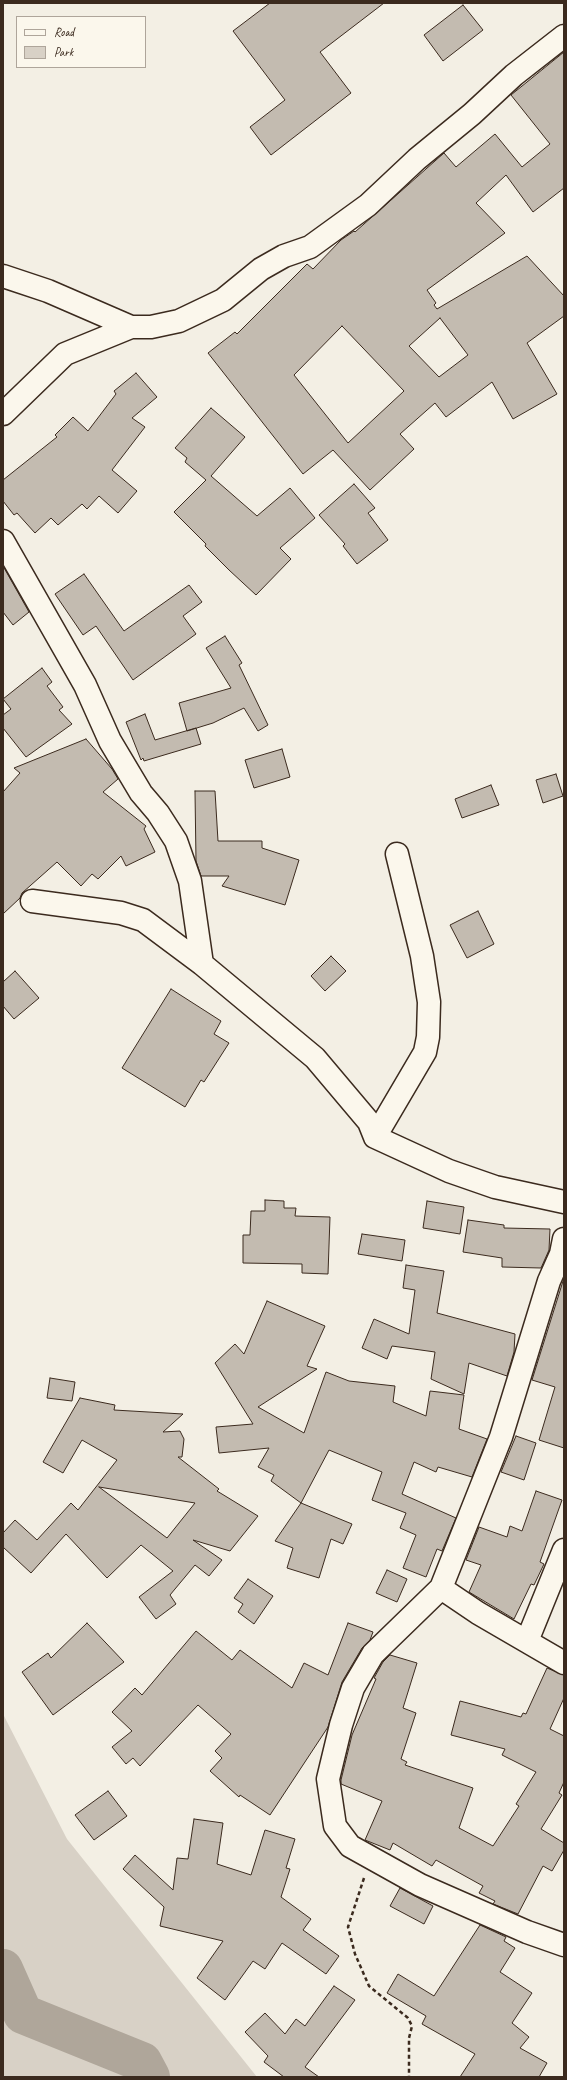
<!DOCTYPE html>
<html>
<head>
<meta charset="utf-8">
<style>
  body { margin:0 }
  #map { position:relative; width:567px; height:2080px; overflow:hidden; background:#f3efe4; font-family:Caveat,sans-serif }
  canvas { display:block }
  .frame { position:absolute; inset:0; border:4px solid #3b2a1e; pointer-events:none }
  .legend { position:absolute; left:16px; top:16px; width:130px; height:52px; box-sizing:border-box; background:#fbf7ec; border:1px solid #aea59a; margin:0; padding:5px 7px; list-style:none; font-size:12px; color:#3b2a1e }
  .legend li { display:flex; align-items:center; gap:8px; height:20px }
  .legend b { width:20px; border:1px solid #aea59a }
</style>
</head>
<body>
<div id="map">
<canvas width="567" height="2080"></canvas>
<div class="frame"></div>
<ul class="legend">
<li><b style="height:5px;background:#fbf7ec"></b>Road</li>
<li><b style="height:11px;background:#d8d1c6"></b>Park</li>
</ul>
</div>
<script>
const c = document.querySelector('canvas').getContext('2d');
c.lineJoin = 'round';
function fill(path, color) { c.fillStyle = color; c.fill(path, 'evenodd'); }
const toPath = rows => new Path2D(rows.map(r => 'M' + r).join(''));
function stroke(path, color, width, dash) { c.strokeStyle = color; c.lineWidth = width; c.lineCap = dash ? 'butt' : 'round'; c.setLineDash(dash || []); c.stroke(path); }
const green = toPath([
  [3,1714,67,1839,257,2077,3,2077]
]);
const river = toPath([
  [3,1969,23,2014,142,2062,150,2077]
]);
const building = toPath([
  [270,3,384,3,320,52,351,93,271,155,250,127,285,100,233,31,270,3],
  [463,5,483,30,443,61,424,35,463,5],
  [564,52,564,188,533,212,506,175,476,203,505,233,427,290,436,303,434,305,437,309,527,256,564,296,564,316,527,343,557,394,513,419,492,382,446,417,435,403,400,434,414,449,370,490,333,450,303,474,208,353,235,332,237,334,307,264,313,269,341,240,354,231,355,232,444,153,456,167,495,134,522,167,550,144,511,95,564,52],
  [440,318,468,355,439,377,409,346,440,318],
  [342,326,404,391,348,443,294,375,342,326],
  [136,373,157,397,132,418,145,427,112,470,137,491,118,513,99,496,87,509,82,504,58,525,51,518,35,533,17,513,14,515,3,501,3,480,57,437,55,435,73,417,88,431,116,394,114,391,136,373],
  [211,408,245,437,211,476,257,516,290,488,315,518,280,548,291,559,256,595,229,570,205,546,206,544,174,512,206,480,185,462,187,458,175,448,211,408],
  [354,484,375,508,368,513,388,540,357,564,343,546,345,544,319,515,354,484],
  [3,566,29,612,13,625,3,612,3,566],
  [84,574,124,631,189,585,202,602,183,616,196,634,133,680,96,626,83,635,55,594,84,574],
  [225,636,242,663,239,665,268,725,258,731,244,708,213,723,187,731,179,703,231,688,206,648,225,636],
  [42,668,52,682,47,686,63,707,59,710,72,724,26,757,3,728,3,715,11,709,3,699,42,668],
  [145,714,155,740,196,728,201,744,144,761,143,758,141,760,126,722,145,714],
  [86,739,112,769,118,779,103,792,146,826,144,829,155,852,126,866,121,856,98,879,92,874,81,886,57,862,22,893,20,898,3,914,3,792,20,773,14,768,86,739],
  [282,749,290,777,254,788,245,760,282,749],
  [556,774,563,796,543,803,536,780,556,774],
  [491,785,499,805,462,818,455,799,491,785],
  [195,791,215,791,218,841,262,841,262,848,299,860,285,905,222,886,229,876,201,876,196,861,195,791],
  [478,911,494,944,467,958,450,925,478,911],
  [331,956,346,971,325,991,311,976,331,956],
  [15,971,39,998,14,1019,3,1006,3,982,15,971],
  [171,989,221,1021,214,1034,229,1043,204,1082,201,1080,185,1107,122,1068,171,989],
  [265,1200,284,1201,284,1208,296,1208,295,1216,330,1217,328,1274,302,1273,302,1264,243,1263,243,1235,250,1235,251,1211,265,1211,265,1200],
  [427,1201,464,1207,460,1234,423,1228,427,1201],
  [468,1220,504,1225,504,1228,550,1229,549,1250,541,1268,502,1267,502,1258,463,1252,468,1220],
  [362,1234,405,1240,402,1261,358,1254,362,1234],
  [406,1265,444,1271,437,1313,515,1334,514,1352,507,1376,469,1363,464,1394,431,1379,435,1352,392,1346,387,1359,362,1348,374,1319,409,1334,415,1290,403,1288,406,1265],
  [564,1278,564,1448,539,1440,555,1387,532,1380,564,1278],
  [267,1301,325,1326,307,1366,317,1369,258,1407,304,1433,326,1372,349,1381,395,1386,393,1402,426,1416,430,1391,464,1395,459,1429,487,1439,472,1477,438,1467,436,1472,414,1462,402,1494,456,1518,442,1551,437,1549,426,1577,403,1568,416,1535,400,1528,406,1513,372,1500,382,1472,329,1450,301,1503,271,1481,274,1475,258,1467,269,1448,219,1453,216,1427,253,1424,215,1363,235,1344,244,1354,267,1301],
  [50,1378,75,1382,72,1401,47,1398,50,1378],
  [80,1398,115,1405,114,1410,183,1414,163,1432,180,1431,184,1439,182,1457,178,1457,219,1489,217,1491,258,1516,230,1551,193,1540,222,1560,209,1576,195,1565,170,1595,176,1604,156,1619,139,1597,173,1571,141,1545,107,1578,66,1534,31,1573,3,1547,3,1533,15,1520,37,1540,71,1503,78,1510,117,1460,82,1440,63,1473,43,1462,80,1398],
  [99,1487,195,1503,167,1538,99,1487],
  [516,1436,536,1443,524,1480,501,1472,516,1436],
  [536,1491,562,1500,540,1562,544,1564,534,1585,531,1584,514,1619,469,1592,481,1565,466,1560,479,1527,507,1537,510,1526,522,1531,536,1491],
  [301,1503,352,1524,343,1544,331,1539,319,1578,287,1568,293,1548,275,1541,301,1503],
  [387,1570,407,1579,397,1602,376,1593,387,1570],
  [248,1579,273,1596,254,1624,238,1612,243,1604,234,1598,248,1579],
  [87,1623,124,1662,53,1715,22,1672,48,1653,51,1658,87,1623],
  [348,1623,373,1632,370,1640,362,1648,342,1682,328,1727,270,1815,240,1795,239,1797,210,1771,222,1758,215,1751,231,1734,198,1705,140,1766,133,1758,126,1764,112,1747,132,1731,112,1712,135,1688,142,1695,196,1631,232,1660,240,1650,292,1688,304,1663,328,1675,348,1623],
  [390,1655,417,1663,403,1708,416,1713,401,1759,407,1762,405,1765,473,1788,459,1828,493,1846,519,1806,516,1804,536,1772,502,1755,505,1749,451,1735,460,1701,521,1717,523,1713,526,1714,547,1668,564,1675,564,1698,550,1729,564,1736,564,1782,559,1793,562,1795,541,1829,564,1843,564,1850,552,1871,543,1866,518,1914,493,1904,495,1901,479,1893,483,1886,436,1860,432,1866,393,1843,390,1850,365,1840,382,1801,341,1784,341,1780,352,1735,376,1679,374,1678,383,1662,390,1655],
  [108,1791,127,1816,94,1840,75,1815,108,1791],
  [194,1819,223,1823,217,1864,251,1875,265,1830,295,1839,286,1868,290,1869,281,1897,311,1919,303,1930,339,1956,326,1974,282,1943,265,1969,253,1961,225,2000,197,1978,223,1941,160,1926,164,1907,123,1869,135,1855,173,1890,177,1858,188,1859,194,1819],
  [400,1888,433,1906,424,1924,390,1906,400,1888],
  [480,1925,506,1937,504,1941,515,1948,500,1972,532,1993,512,2023,529,2037,520,2048,547,2063,539,2077,460,2077,475,2054,422,2024,426,2016,387,1993,398,1974,434,1996,480,1925],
  [334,1986,355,2000,305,2067,319,2077,284,2077,264,2062,268,2056,245,2032,265,2013,285,2034,296,2019,305,2026,334,1986]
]);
const path = toPath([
  [364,1878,348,1927,355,1954,369,1986,408,2018,412,2026,409,2038,409,2077]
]);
const minor = toPath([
  [3,276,48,291,131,327,151,327,179,321,223,300,261,269,284,256,310,247,368,205,417,159,472,114,514,75,564,36],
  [3,414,65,354,131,327],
  [3,541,85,685,110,741,141,793,158,813,176,841,190,881,202,964],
  [32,901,121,913,143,920,202,964,315,1058,369,1122,375,1137,449,1171,495,1187,564,1202],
  [375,1137,425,1052,428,1037,429,1002,422,956,397,854],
  [564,1239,561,1254,549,1281,501,1437,441,1588,373,1654,353,1688,341,1725,328,1779,335,1826,350,1846,420,1885,527,1932,564,1945],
  [441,1588,478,1613,564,1663],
  [527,1641,564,1550]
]);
fill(green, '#d8d1c6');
stroke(river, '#afa69a', 40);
fill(building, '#c3bbb0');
stroke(building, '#3b2a1e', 1);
stroke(minor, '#3b2a1e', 25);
stroke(path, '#3b2a1e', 2.5, [4, 3]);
stroke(minor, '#fbf7ec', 22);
</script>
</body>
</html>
